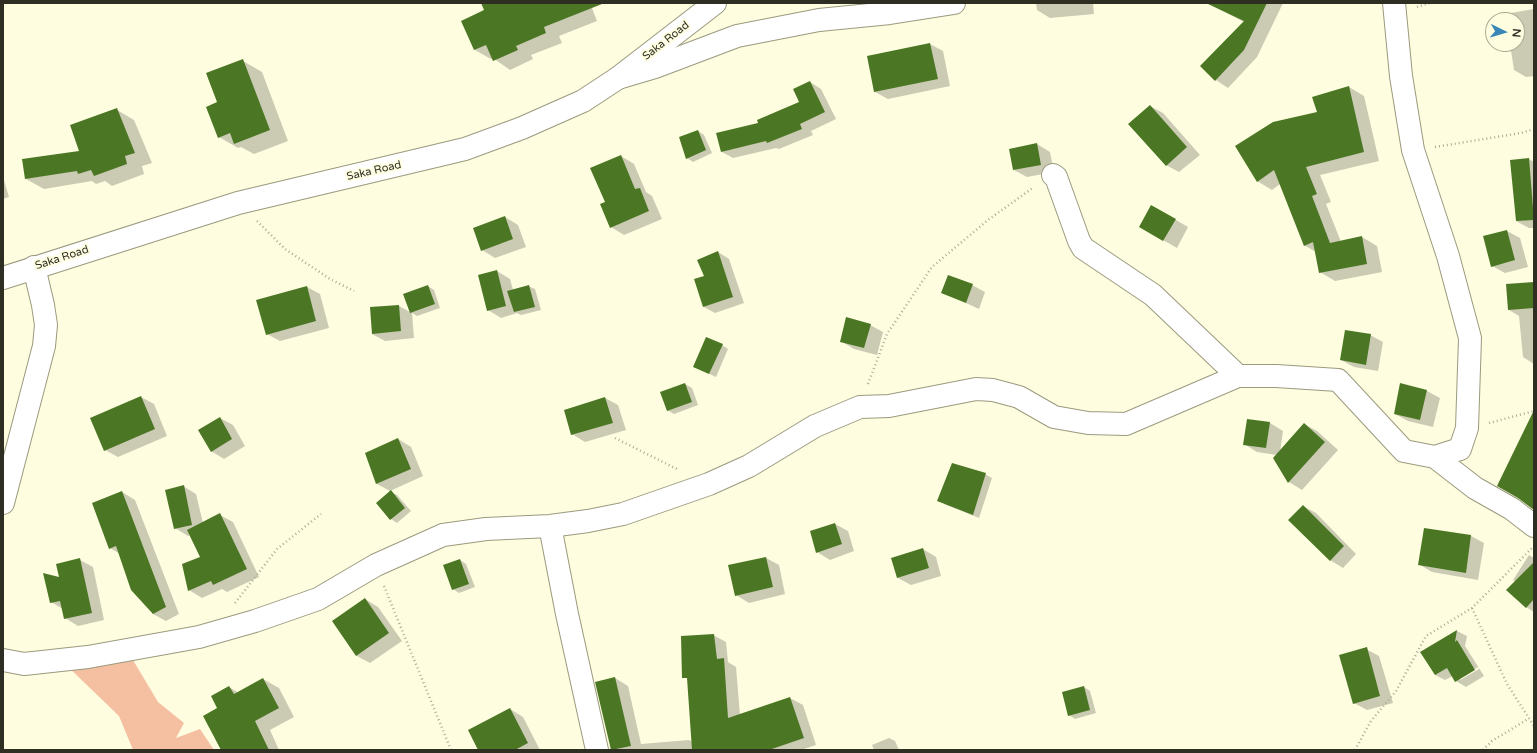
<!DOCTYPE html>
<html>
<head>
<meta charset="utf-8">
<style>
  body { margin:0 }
  #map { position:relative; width:1537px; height:753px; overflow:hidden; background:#fefde0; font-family:"Varela Round",sans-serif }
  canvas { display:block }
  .frame { position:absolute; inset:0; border:4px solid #2e2e23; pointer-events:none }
  .north { position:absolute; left:1485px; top:12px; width:40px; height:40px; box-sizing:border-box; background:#fefde0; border:1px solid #abaa94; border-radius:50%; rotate:95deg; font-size:11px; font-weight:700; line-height:16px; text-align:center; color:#2e2e23 }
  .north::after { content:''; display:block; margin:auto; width:14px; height:18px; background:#3a86b9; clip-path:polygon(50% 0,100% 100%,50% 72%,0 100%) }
</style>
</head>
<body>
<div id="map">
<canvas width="1537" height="753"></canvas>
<div class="frame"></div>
<div class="north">N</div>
</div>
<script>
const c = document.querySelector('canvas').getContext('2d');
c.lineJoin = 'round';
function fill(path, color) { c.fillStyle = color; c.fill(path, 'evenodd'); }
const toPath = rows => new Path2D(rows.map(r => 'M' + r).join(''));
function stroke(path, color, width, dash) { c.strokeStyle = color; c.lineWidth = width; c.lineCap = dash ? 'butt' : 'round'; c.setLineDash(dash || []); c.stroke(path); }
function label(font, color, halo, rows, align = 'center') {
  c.font = font + ' "Varela Round",sans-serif'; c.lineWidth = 4; c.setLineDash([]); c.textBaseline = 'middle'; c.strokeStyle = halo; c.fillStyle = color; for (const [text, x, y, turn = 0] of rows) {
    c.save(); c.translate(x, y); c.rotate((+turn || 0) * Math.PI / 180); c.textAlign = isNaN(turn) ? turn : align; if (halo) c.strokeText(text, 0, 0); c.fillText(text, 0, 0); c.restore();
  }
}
const forest = toPath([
  [130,655,158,702,184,723,176,738,200,729,214,750,133,750,119,716,64,663]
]);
const shadow = toPath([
  [486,3,590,3,597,21,559,36,562,43,531,55,533,59,510,70,493,58,491,59,475,50],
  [1036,3,1093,3,1094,14,1050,18,1037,10],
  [1207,3,1283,3,1257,57,1228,88,1216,80,1244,22],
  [1534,9,1534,76,1526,77,1514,70,1510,44,1517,44,1517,20,1506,20,1505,14],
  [930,44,943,51,950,86,888,99,875,92,868,56],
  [243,61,262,72,288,141,254,154,241,147,238,148,219,137,218,103],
  [810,82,821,89,836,119,811,131,813,135,779,149,776,148,733,158,722,152,800,102],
  [1349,87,1364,96,1379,161,1320,175,1331,202,1326,204,1341,242,1362,237,1377,246,1382,272,1335,281,1320,272,1316,252,1304,245,1280,184,1272,190,1257,181,1318,113],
  [1150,106,1163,113,1200,155,1179,172,1166,165],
  [117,110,134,120,152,163,142,166,144,174,112,186,105,181,96,184,92,181,44,189,26,179,23,160,80,152],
  [698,131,704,135,712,153,693,162,687,158],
  [1037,144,1050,152,1054,172,1027,177,1014,170,1010,149],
  [621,156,634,164,646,192,652,196,662,219,624,235,611,227,606,203],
  [1529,159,1534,162,1534,228,1529,228,1516,221],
  [3,177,9,197,3,199],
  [1152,206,1188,227,1177,248,1140,227],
  [505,217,518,225,526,247,495,258,482,250],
  [1507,231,1520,238,1528,267,1505,273,1492,266],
  [718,252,729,259,744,303,715,313,704,307,695,280,705,277],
  [497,271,510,279,513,290,528,286,535,289,541,310,521,315,517,313,501,318,488,310],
  [1534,283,1534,364,1523,357,1519,316,1509,310],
  [972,285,985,292,979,309,942,292],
  [428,286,434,290,440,308,417,316,412,313,414,338,385,341,372,334,399,306,410,312],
  [307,287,320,294,329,328,280,341,267,334],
  [870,325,883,332,877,355,854,349,841,341],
  [1370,335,1383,342,1378,371,1354,367,1341,360],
  [722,345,728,349,716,377,701,370],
  [685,384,692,388,698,405,674,414,667,410],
  [1401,385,1427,391,1440,398,1433,427,1408,421,1395,414],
  [141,397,154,404,167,436,118,457,105,450],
  [605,398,618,405,626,430,585,442,572,434,565,410],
  [220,418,233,425,245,446,224,459,211,451],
  [1248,420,1270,423,1283,431,1280,452,1304,424,1317,431,1338,450,1302,490,1289,482,1274,458,1277,455,1257,452,1244,444],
  [398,439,411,447,423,476,390,491,377,484,366,453],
  [985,474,992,478,979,518,944,504],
  [183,486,196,494,203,523,220,515,233,522,259,577,227,592,222,589,202,598,189,590,201,558,190,535,188,536,175,528],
  [122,492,135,500,179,614,166,621,153,614,120,554,110,548],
  [391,492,397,495,411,511,397,523,391,519,377,503],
  [1303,506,1316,513,1356,554,1343,568,1330,560],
  [835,524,848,531,854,551,830,560,817,552],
  [1471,536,1484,543,1478,580,1432,572,1420,565],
  [923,549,936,557,941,576,911,585,898,578,892,559],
  [1529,555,1534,558,1534,612,1526,607,1516,582,1513,580],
  [766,558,779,565,785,594,749,603,736,595],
  [80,560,93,567,104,620,78,626,65,618,63,609,51,602,60,579],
  [460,560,466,564,475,587,459,593,453,589],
  [365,599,378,607,402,641,370,663,357,656,334,622],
  [1457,631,1467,636,1465,646,1484,676,1466,687,1456,681,1453,676,1445,680,1435,675,1422,652],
  [1478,667,1479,669,1460,680,1460,678],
  [713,635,726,642,728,662,736,667,740,715,790,698,803,705,816,745,801,750,717,750],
  [1366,649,1379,656,1393,703,1367,710,1354,703],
  [615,678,628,686,641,744,689,740,702,748,702,750,612,750,596,683],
  [263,679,279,688,294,717,270,730,279,750,223,750,219,709,229,687,239,693],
  [1084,687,1090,691,1096,713,1075,719,1069,715],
  [510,709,523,717,540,750,479,750],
  [889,738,895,741,899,750,874,750,872,745]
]);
const building = toPath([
  [481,3,602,3,602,4,544,27,546,33,516,46,518,50,493,61,486,45,474,50,461,21,484,10],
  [1206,3,1267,3,1244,50,1215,81,1200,66,1244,21],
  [930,43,938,79,874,92,867,56],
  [243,59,270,130,234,144,230,133,218,138,206,107,217,102,206,73],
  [810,81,825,112,800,124,802,129,767,143,766,141,721,152,716,133,758,123,757,120,799,102,793,89],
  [1349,86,1364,152,1306,167,1317,194,1312,196,1330,243,1362,236,1367,264,1319,273,1313,242,1304,246,1274,170,1257,182,1235,146,1273,122,1317,112,1312,97],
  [1150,105,1187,147,1166,166,1128,124],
  [117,108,135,153,125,156,127,164,94,176,91,170,78,174,77,171,25,179,22,159,79,151,70,125],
  [698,130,706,150,686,159,679,137],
  [1037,143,1041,165,1013,170,1009,149],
  [621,155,635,189,640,188,649,211,610,228,600,204,605,202,590,168],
  [1529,158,1534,220,1516,221,1510,160],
  [1151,205,1176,219,1163,241,1139,227],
  [505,216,513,239,481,251,473,228],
  [1507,230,1515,260,1491,267,1483,236],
  [718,251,733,297,703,307,694,279,704,276,697,260],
  [497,270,506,306,487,311,478,275],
  [948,275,973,284,966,303,941,293],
  [1534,282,1534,308,1508,310,1506,284],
  [428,285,435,304,410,313,403,294],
  [529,285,535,307,514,312,507,291],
  [307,286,316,321,266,335,256,300],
  [399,305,401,331,372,334,370,307],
  [846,317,871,324,864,348,840,342],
  [1345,330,1371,334,1366,365,1340,360],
  [706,337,723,344,709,374,693,367],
  [685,383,692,402,667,411,660,392],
  [1400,383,1427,390,1420,420,1394,414],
  [141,396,155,429,104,451,90,418],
  [605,397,613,423,571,435,564,410],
  [1534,410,1534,510,1518,498,1497,486],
  [220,417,232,439,211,452,198,430],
  [1247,419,1270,422,1266,448,1243,445],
  [1304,423,1325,442,1288,483,1273,458],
  [398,438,411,469,376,484,365,453],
  [952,463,986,473,973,515,937,501],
  [184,485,192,525,174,529,165,490],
  [391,490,405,508,390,520,376,503],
  [122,491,166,607,153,614,131,590,116,546,109,549,92,503],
  [1303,505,1344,546,1330,561,1288,520],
  [220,513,247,569,213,585,211,581,188,591,182,564,200,557,187,530],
  [835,523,842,544,816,553,810,531],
  [1424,528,1471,535,1466,573,1418,565],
  [923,548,929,568,897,578,891,558],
  [766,557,773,587,735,596,728,565],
  [80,558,92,613,64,619,60,601,50,603,43,573,59,577,56,564],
  [460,559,469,584,452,590,443,565],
  [1534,562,1534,599,1526,608,1506,590],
  [365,598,389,633,356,656,332,621],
  [1457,630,1455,642,1457,640,1475,670,1455,682,1447,668,1435,675,1420,652],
  [714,634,717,659,724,658,728,718,790,697,804,738,769,750,692,750,687,678,682,678,681,636],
  [1367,647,1380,696,1353,704,1339,655],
  [615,677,631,746,611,750,595,682],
  [263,678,279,708,255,721,269,750,221,750,203,716,217,708,211,696,229,686,234,694],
  [1084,686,1090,710,1068,716,1062,692],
  [510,708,528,743,515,750,478,750,468,730]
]);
const path = toPath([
  [1417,7,1430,3],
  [1435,147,1521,133,1534,129],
  [257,221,285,249,330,279,354,291],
  [868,384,887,334,932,267,988,220,1034,187],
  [1489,423,1534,411],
  [615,438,679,470],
  [384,586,451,750],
  [235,603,277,549,321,514],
  [1472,608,1507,684,1534,726],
  [1355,750,1371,721,1396,691,1426,636,1472,608,1532,548],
  [1483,750,1492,741,1528,719]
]);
const minor = toPath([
  [618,78,655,67,737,36,819,20,890,13,954,3],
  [1053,175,1056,177,1079,241,1083,248,1153,295,1238,376,1276,376,1338,380,1404,451,1435,457,1460,449,1467,428,1470,338,1448,256,1413,150,1401,76,1394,3],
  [1435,457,1475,488,1512,509,1534,526],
  [3,503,44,346,46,325,43,305,34,267],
  [550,526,567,614,597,750],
  [3,660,24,664,88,657,199,637,255,621,318,599,376,565,443,535,486,529,550,526,588,521,623,514,709,484,749,466,815,426,860,407,889,406,976,389,993,390,1019,397,1054,417,1088,423,1126,424,1238,376]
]);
const secondary = toPath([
  [3,278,238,203,465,149,522,128,583,101,618,78,715,3]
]);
const streetNames = [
  ["Saka Road",666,41,-38],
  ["Saka Road",374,171,-13],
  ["Saka Road",62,258,-18]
];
fill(forest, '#f4c0a1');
fill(shadow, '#0003');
fill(building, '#4b7725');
stroke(minor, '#9b9a7f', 24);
stroke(secondary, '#9b9a7f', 24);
stroke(path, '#acab95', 2.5, [1, 3]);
stroke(minor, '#fff', 22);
stroke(secondary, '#fff', 22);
label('11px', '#2e2e23', '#fefde0', streetNames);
</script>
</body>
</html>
